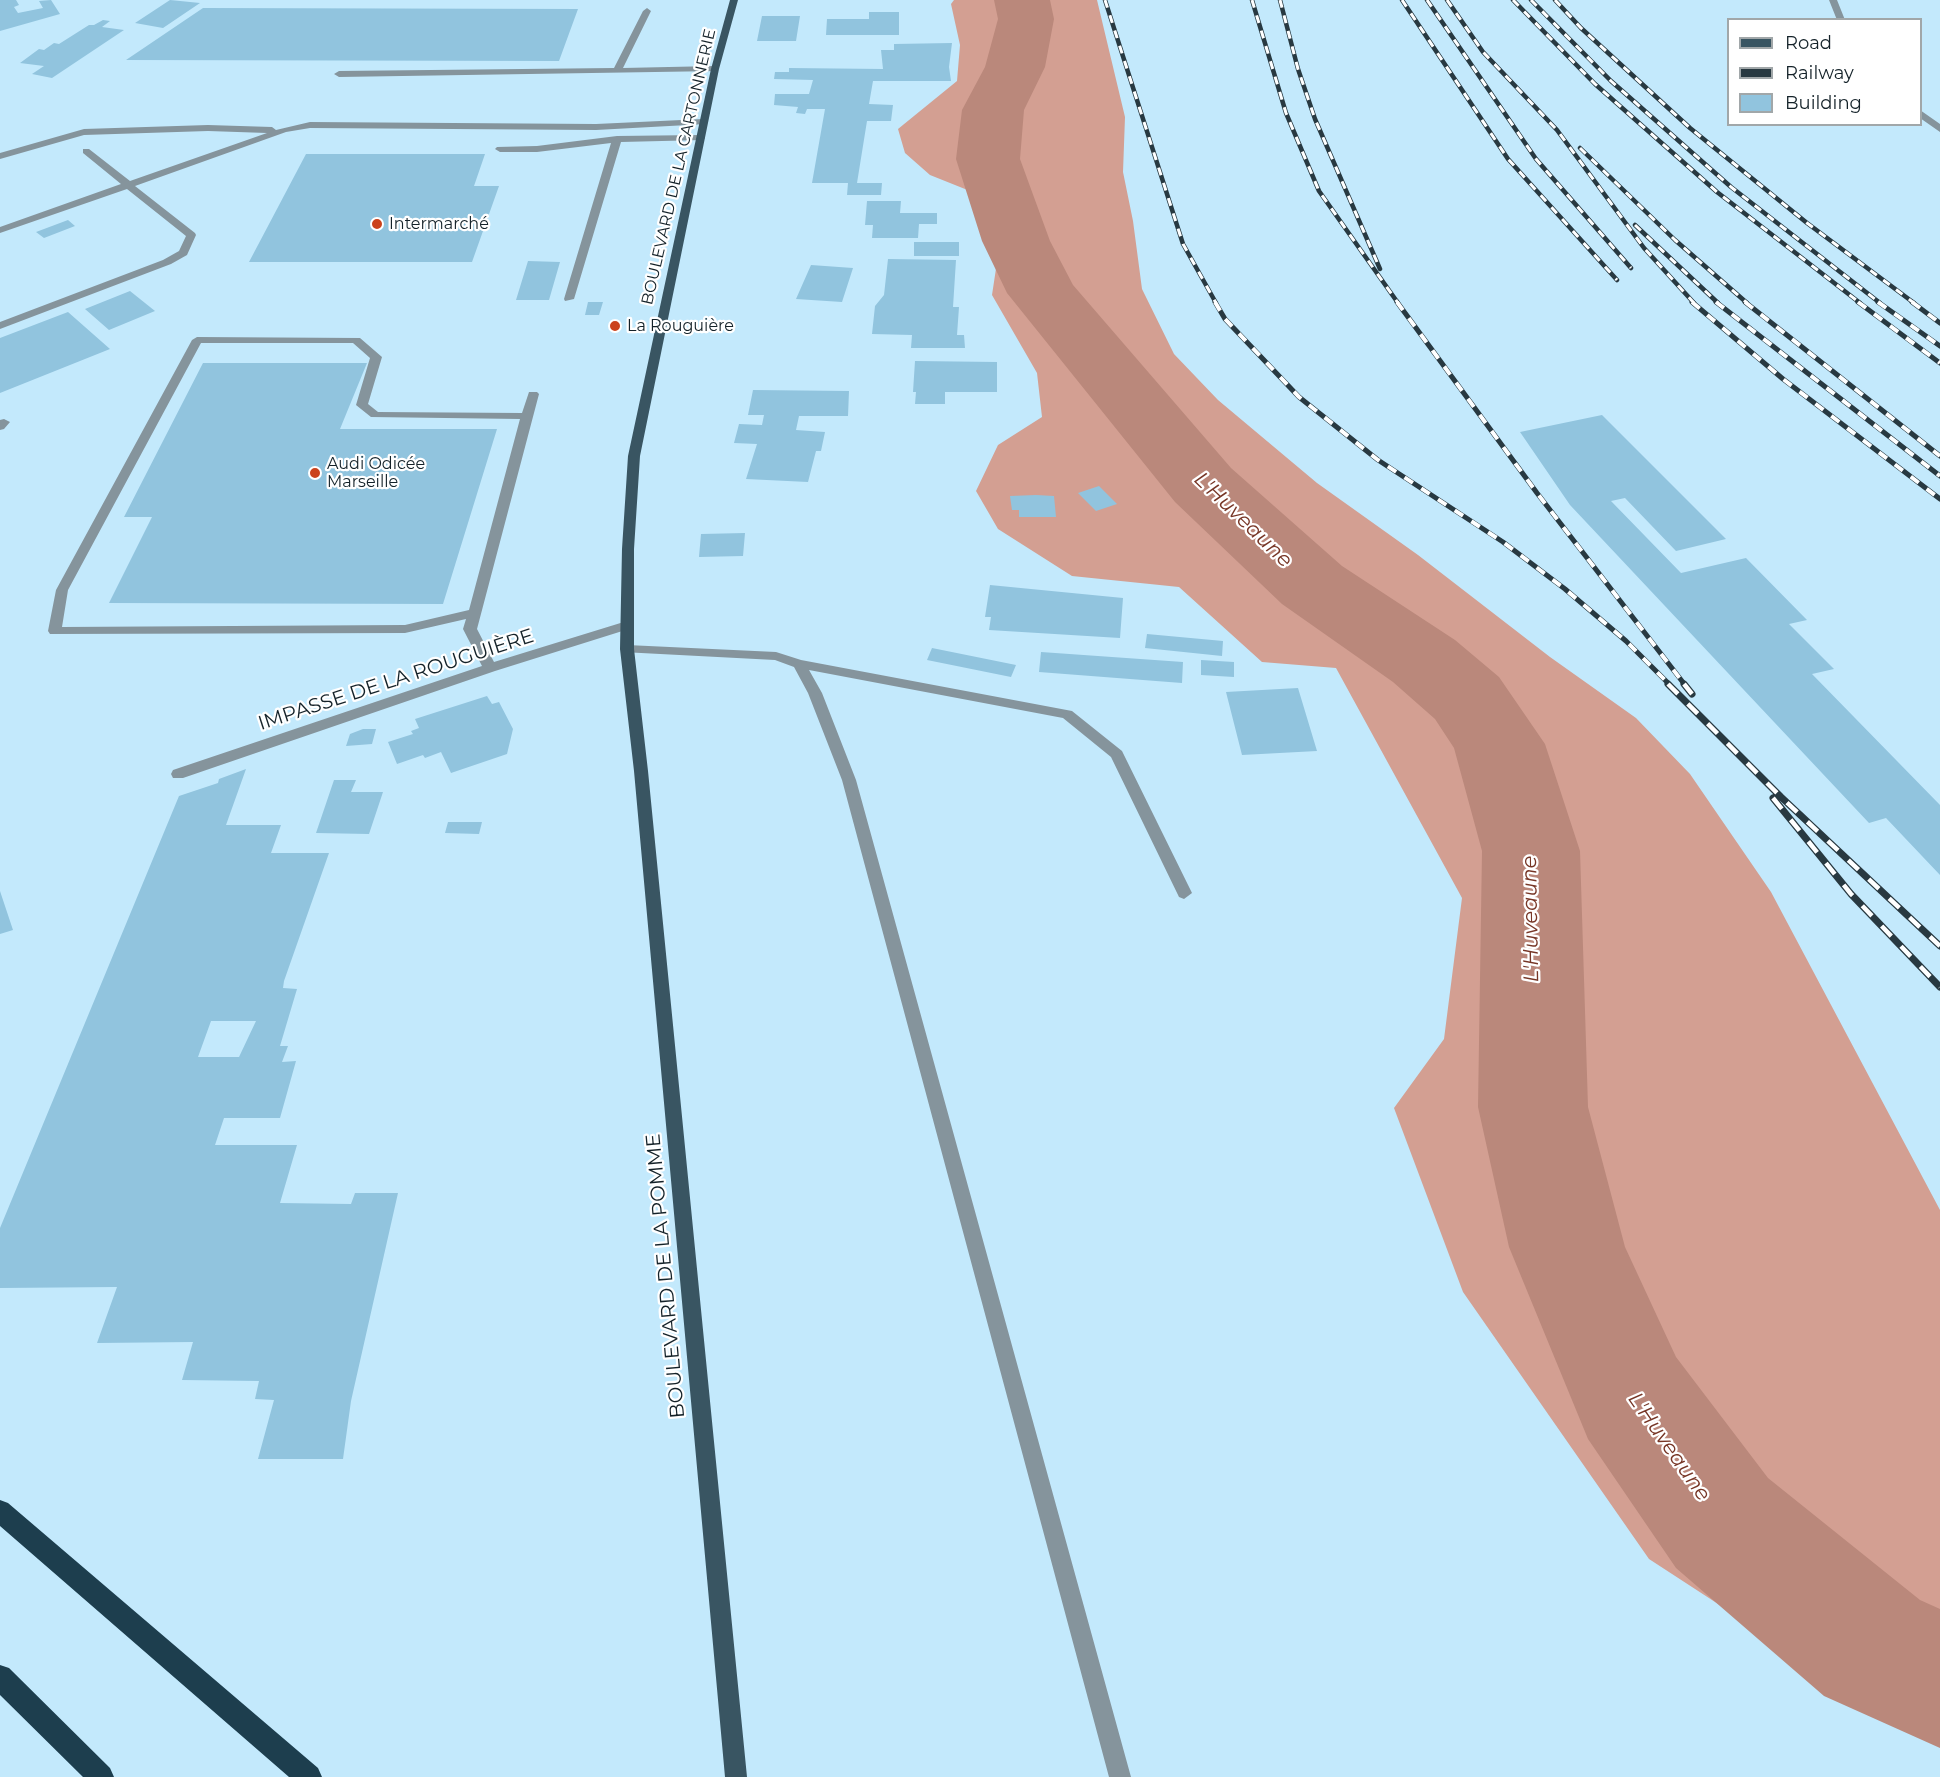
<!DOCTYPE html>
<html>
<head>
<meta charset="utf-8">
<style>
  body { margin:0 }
  #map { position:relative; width:1940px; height:1777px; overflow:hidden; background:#c3e9fc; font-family:Montserrat,sans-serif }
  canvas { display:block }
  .legend { position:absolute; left:1727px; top:18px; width:195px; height:108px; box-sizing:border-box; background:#fff; border:2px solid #a1a7a9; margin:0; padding:8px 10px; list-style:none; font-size:18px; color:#142229 }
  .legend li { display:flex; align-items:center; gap:12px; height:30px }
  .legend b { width:30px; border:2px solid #a1a7a9 }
</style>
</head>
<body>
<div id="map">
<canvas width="1940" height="1777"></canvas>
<ul class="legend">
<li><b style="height:8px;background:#395562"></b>Road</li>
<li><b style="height:8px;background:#283941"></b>Railway</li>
<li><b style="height:16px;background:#91c4de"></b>Building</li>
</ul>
</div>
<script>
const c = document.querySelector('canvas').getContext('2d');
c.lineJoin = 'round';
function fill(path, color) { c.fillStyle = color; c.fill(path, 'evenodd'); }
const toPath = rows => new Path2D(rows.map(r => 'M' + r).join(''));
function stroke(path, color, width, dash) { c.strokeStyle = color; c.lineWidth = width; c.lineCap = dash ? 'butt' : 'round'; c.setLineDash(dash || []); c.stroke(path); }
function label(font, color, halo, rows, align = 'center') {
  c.font = font + ' Montserrat,sans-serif'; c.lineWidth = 4.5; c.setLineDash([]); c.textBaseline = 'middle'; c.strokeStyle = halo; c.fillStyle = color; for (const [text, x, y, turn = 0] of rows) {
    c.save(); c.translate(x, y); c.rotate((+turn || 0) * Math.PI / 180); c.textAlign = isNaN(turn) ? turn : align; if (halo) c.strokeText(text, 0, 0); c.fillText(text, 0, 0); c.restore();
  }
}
const forest = toPath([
  [954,0,1097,0,1125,117,1123,172,1133,221,1142,289,1174,354,1218,400,1317,483,1418,555,1550,657,1636,718,1690,774,1771,892,1940,1210,1940,1745,1907,1727,1649,1559,1463,1292,1394,1108,1444,1039,1462,898,1336,668,1262,662,1179,587,1072,576,998,529,976,491,998,445,1042,417,1037,373,992,295,999,249,970,191,930,175,905,153,898,129,957,81,960,45,951,4]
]);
const river = toPath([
  [994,0,1050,0,1054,19,1045,67,1024,110,1020,159,1050,241,1073,285,1231,468,1342,566,1455,640,1499,677,1545,744,1580,851,1588,1107,1625,1247,1676,1357,1768,1478,1920,1600,1940,1609,1940,1748,1824,1696,1676,1568,1588,1439,1509,1247,1478,1107,1482,851,1454,748,1435,719,1393,682,1282,604,1175,502,1007,293,982,241,956,159,962,110,985,67,998,19,994,0]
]);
const building = toPath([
  [0,0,16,0,19,5,14,7,18,13,43,8,39,1,51,0,60,14,0,31],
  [170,0,200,3,163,28,135,23],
  [203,8,578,9,559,61,126,60],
  [869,12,899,12,899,35,826,35,827,19,869,19],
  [762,16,800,16,796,41,757,41],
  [103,20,110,21,102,27,124,30,52,78,32,74,44,66,20,63,39,49,44,50,54,43,59,44,89,25,94,25],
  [952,43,949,67,951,81,873,81,869,104,893,105,891,121,867,121,857,183,882,183,881,195,847,195,848,183,812,183,825,109,807,109,805,114,796,113,798,107,774,105,775,94,809,94,813,80,774,79,775,72,789,72,789,68,883,69,881,50,894,50,894,44],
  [306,154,485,154,474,186,499,186,472,262,249,262],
  [867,201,901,201,900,213,937,213,937,224,919,224,918,238,872,238,873,225,865,225],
  [68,220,75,226,44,238,36,232],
  [914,242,959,242,959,256,914,256],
  [888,259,956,260,953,307,959,307,957,335,964,335,965,348,911,348,912,335,872,334,875,306,884,295],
  [528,261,560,262,549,300,516,300],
  [811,265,853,268,842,302,796,299],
  [130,291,155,311,109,330,85,309],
  [588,302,603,302,599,315,585,315],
  [68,312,110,349,0,393,0,338],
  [915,361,997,362,997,392,945,392,945,404,915,404,916,392,913,392],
  [203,363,367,363,340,429,497,429,443,604,109,603,152,517,124,517],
  [753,390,849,391,848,416,799,416,796,430,825,432,821,451,816,451,808,482,746,479,757,444,734,443,739,424,762,425,764,415,748,415],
  [1602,415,1726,539,1676,551,1625,498,1611,501,1681,573,1746,558,1807,620,1789,624,1834,669,1812,674,1940,805,1940,875,1886,818,1869,823,1570,505,1520,432],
  [1099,486,1117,504,1096,511,1078,493],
  [1036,495,1054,496,1056,517,1019,517,1019,510,1012,510,1010,496],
  [745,533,743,556,699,557,701,534],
  [990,585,1123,598,1120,638,989,630,991,617,985,617],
  [1147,634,1223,641,1222,656,1145,648],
  [932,648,1016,665,1011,677,927,660],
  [1041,652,1183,662,1182,683,1039,672],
  [1201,660,1234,662,1234,677,1201,675],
  [1298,688,1317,751,1242,755,1226,692],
  [487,696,492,704,499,702,513,729,507,754,451,773,441,752,425,758,423,755,397,764,388,742,413,734,411,731,419,728,415,719],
  [363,729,376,729,372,744,346,746,350,734],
  [246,769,226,825,281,825,271,853,329,853,284,981,283,988,297,989,280,1046,288,1046,282,1062,296,1061,280,1118,224,1118,215,1145,297,1145,280,1203,351,1204,355,1193,398,1193,351,1401,343,1459,258,1459,274,1400,255,1399,259,1381,182,1380,193,1342,97,1343,117,1287,0,1288,0,1228,179,796,218,783,219,779],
  [211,1021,256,1021,239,1057,198,1057],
  [334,780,356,780,351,792,383,792,369,834,316,833],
  [448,822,482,822,479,834,445,833],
  [0,891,13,930,0,934]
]);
const minor = toPath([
  [1829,0,1837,0,1845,20,1837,20,1829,0],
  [647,8,651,11,623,68,715,66,718,67,718,71,339,77,334,74,339,71,614,68,643,11,647,8],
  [1920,110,1940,124,1940,132,1920,118,1920,110],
  [703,119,708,122,706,124,596,130,310,128,286,132,135,186,195,233,196,235,187,255,171,264,0,329,0,322,163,260,179,251,186,236,127,189,0,233,0,227,121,184,83,153,83,149,89,149,130,181,267,133,208,131,84,135,0,159,0,153,84,129,208,125,272,127,276,130,310,122,596,124,703,119],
  [700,135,705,138,703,140,621,142,574,299,565,301,564,299,611,143,537,152,500,152,495,149,497,147,537,146,617,136,700,135],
  [197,337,360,338,382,357,368,404,378,412,522,413,529,392,537,392,539,394,477,629,494,662,627,621,634,625,632,628,495,671,183,778,173,778,171,774,173,770,482,666,463,629,466,619,405,633,50,634,48,631,56,590,192,340,197,337],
  [201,343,353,343,370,358,356,405,371,417,520,419,469,610,405,625,62,627,68,590,201,343],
  [4,419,10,422,4,429,0,430,0,420,4,419],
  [627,645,776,652,801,660,1072,711,1122,751,1192,893,1184,899,1179,897,1111,757,1063,718,809,670,822,693,856,780,1131,1777,1109,1777,842,780,808,693,794,667,775,660,622,652,620,649,627,645]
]);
const major = toPath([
  [730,0,738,0,719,69,640,456,634,549,634,649,648,771,747,1777,725,1777,634,771,620,649,622,549,628,456,711,69,730,0]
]);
const highway = toPath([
  [0,1500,8,1503,318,1768,322,1777,289,1777,0,1526,0,1500],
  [0,1665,9,1668,110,1768,114,1777,83,1777,0,1695,0,1665]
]);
const railFar2 = toPath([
  [1105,0,1183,244,1216,303],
  [1252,0,1286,113,1319,191,1398,303],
  [1280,0,1298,69,1315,119,1380,269],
  [1402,0,1508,159,1617,280],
  [1427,0,1536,159,1631,268],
  [1447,0,1483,52,1557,130,1644,248,1694,303],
  [1513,0,1595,84,1717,192,1860,303],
  [1531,0,1611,81,1731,187,1880,303],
  [1555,0,1581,28,1690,128,1807,223,1914,303],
  [1580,148,1675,240,1747,303],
  [1635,225,1718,303]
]);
const railFar1 = toPath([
  [1215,302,1225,319,1299,397,1378,460,1503,542,1565,589,1626,641,1670,685],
  [1397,302,1537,493,1685,685],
  [1692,302,1783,379,1940,499],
  [1716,302,1940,476],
  [1745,302,1940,456],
  [1858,302,1940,363],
  [1878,302,1940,346],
  [1912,302,1940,323]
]);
const rail = toPath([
  [1668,684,1781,797,1940,946],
  [1684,684,1692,694],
  [1773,798,1851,894,1940,987]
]);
const markers = [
  [377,224,6,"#cb421c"],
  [615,326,6,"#cb421c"],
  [315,473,6,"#cb421c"]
];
const farStreetnames = [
  ["BOULEVARD DE LA CARTONNERIE",679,167,-77]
];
const farPoinames = [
  ["Intermarché",389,224],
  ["La Rouguière",627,326],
  ["Audi Odicée",327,464],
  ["Marseille",327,482]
];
const streetNames = [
  ["IMPASSE DE LA ROUGUIÈRE",396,680,-18],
  ["BOULEVARD DE LA POMME",666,1276,-95]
];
const waterNames = [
  ["L'Huveaune",1243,520,44],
  ["L'Huveaune",1531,919,-91],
  ["L'Huveaune",1669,1447,55]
];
fill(forest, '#d39f92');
fill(river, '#ba887b');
fill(building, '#91c4de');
fill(minor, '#85949c');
fill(major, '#395562');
fill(highway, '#1d3e4e');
stroke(railFar2, '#283941', 4.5);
stroke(railFar1, '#283941', 5);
stroke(rail, '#283941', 7);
stroke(railFar2, '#fff', 3, [8]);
stroke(railFar1, '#fff', 4, [10]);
stroke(rail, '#fff', 4.5, [14]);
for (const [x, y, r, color] of markers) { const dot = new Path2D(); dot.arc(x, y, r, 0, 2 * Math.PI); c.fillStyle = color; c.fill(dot); stroke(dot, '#fff', 2); }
label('16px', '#142229', '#fff', farStreetnames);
label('16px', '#142229', '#fff', farPoinames, 'left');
label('20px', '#142229', '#fff', streetNames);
label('italic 21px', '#773626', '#fff', waterNames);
</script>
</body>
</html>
